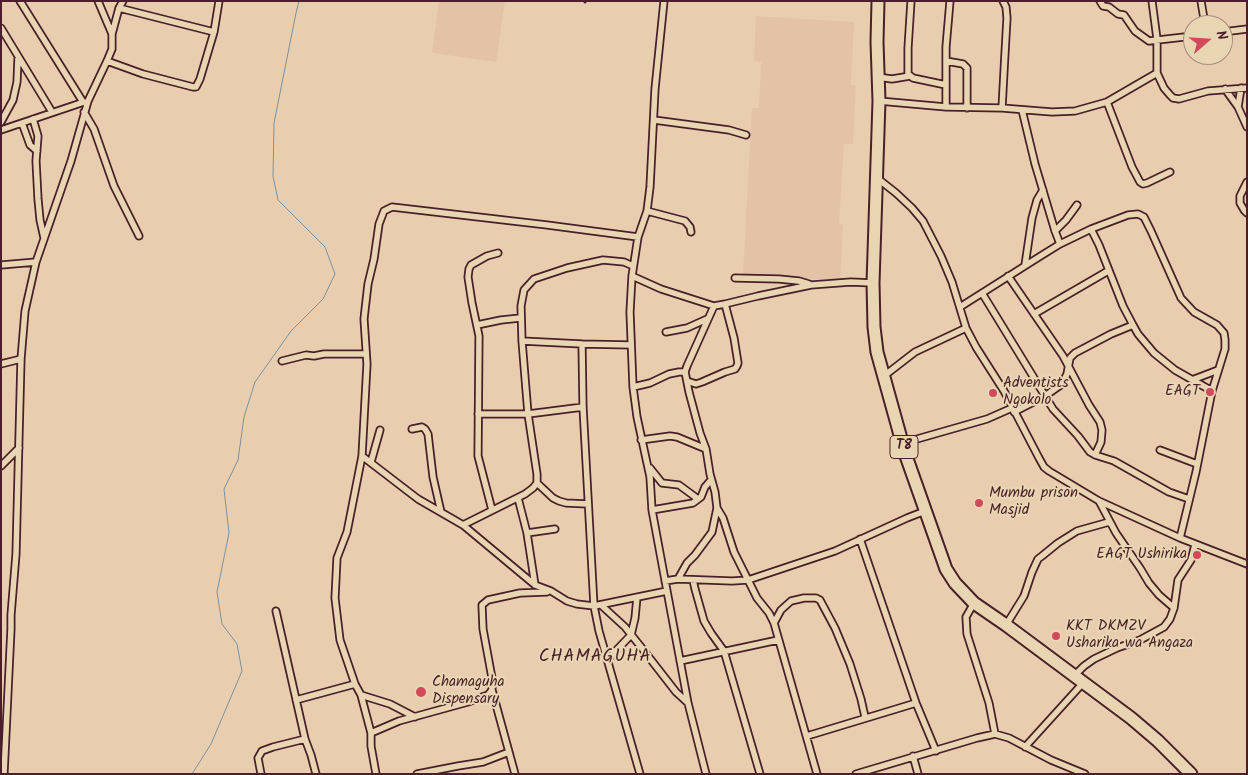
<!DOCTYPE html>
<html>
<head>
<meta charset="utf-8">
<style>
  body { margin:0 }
  #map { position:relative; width:1248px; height:775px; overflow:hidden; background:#e8ceae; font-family:Kalam,sans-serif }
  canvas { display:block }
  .frame { position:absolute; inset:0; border:2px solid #4a1f2b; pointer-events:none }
  .north { position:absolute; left:1183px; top:15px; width:50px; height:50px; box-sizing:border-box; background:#e8d6b3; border:1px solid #a98d7d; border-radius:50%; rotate:71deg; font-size:14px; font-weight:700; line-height:20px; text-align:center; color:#4a1f2b }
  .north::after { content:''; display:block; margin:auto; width:18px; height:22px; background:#d1495b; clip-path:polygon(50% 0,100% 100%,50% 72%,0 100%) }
</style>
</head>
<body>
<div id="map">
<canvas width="1248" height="775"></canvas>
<div class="frame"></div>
<div class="north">N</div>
</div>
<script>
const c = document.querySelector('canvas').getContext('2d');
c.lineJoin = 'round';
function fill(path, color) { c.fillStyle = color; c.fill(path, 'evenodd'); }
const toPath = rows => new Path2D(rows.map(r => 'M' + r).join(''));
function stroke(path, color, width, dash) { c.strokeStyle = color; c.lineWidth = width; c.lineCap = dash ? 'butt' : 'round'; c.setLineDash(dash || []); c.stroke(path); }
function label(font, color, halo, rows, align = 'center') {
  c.font = font + ' Kalam,sans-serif'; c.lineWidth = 4; c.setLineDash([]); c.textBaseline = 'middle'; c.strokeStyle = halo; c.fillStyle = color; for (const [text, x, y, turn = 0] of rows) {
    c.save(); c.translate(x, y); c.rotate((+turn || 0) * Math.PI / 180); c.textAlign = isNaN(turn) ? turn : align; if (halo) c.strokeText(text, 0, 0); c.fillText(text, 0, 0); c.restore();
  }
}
const built = toPath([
  [439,1,505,1,496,62,432,53],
  [756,16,854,22,851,85,856,85,853,144,844,144,839,224,843,225,840,280,743,275,752,108,759,108,761,62,754,61]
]);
const stream = toPath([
  [192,774,211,744,242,671,237,644,222,624,217,592,229,533,224,489,238,460,244,417,255,382,291,331,323,299,335,274,325,247,278,200,273,176,274,123,296,13,299,1]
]);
const street = toPath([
  [20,1,83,102],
  [664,1,655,89,650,187,647,211,638,237,632,276,630,312,633,387,637,417,650,477,652,510,667,591,688,703,706,774],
  [911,1,908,48,908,74,913,78,946,85],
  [1100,1,1103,6,1109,7,1118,14,1124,15,1135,31,1149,41,1193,36],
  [1152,1,1157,39,1157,73,1164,88,1170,95,1173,98,1179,99,1208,91,1247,88],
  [1201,1,1205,25],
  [119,8,214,32],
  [1,28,52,112],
  [1223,32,1247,29],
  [112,34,119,8,123,1],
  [107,61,143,74,193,87,196,87,200,79,214,32,219,1],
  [946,61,963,64,967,68,967,108],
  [878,77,892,79,910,76],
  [1225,89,1238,107,1247,127],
  [879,101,946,107,1002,108,1052,112,1075,111,1107,102,1157,73],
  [1107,102,1132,167,1140,182,1143,184,1147,183,1170,172],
  [946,107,946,47,950,1],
  [1238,107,1241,88],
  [1002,108,1005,53,1007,18,1006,7,1003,1],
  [1022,110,1035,164,1055,231,1060,244],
  [84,112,94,129,114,186,139,236],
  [33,119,38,136,36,161,38,199,40,220,44,238],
  [654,120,729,130,746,135],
  [1,122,13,100,17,82,18,58],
  [22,123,30,145,37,151],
  [1,130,84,102],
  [877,178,896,193,912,208,923,221,941,256,952,282,966,328,976,347,1004,391,1039,458,1044,467,1049,471,1099,501,1180,538,1247,564],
  [1247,182,1240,196,1240,203,1244,210,1247,213],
  [647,211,685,221,690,227,691,232],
  [1091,229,1099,245,1123,306,1133,325,1138,334,1154,353,1175,370,1212,391],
  [1055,231,1066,220,1077,205],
  [1,265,36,262],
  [1025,265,1032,218,1037,200,1043,190],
  [632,276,661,289,714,306,725,304,758,296,811,285,851,282,873,283],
  [1008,276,1063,356,1089,405,1100,422,1102,430,1101,442,1095,455],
  [735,278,779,279,799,281,809,284],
  [982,293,1053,409,1078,436,1090,452,1095,455,1114,461,1169,492,1189,499],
  [714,306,687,366,685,372,689,392,700,433,706,449,710,474,715,492,717,508,723,518,734,552,757,598,769,613,774,623,817,774],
  [960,307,1039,257,1060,244,1091,229,1128,215,1138,214,1144,217,1151,231,1181,298,1194,312,1217,325,1224,333,1225,340,1225,349,1212,391,1196,472,1180,538],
  [1034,314,1108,271],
  [477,325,501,320,520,318],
  [666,332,687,328,707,319],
  [522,341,582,344],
  [631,345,582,344,583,407,594,606,599,631,640,774],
  [282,361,306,355,314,356,324,354,366,354],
  [1,364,21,359],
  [884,376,915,352,966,328],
  [1192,380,1218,370],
  [687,381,696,384,702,382,725,372,735,369,737,366,738,363,734,338,725,304],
  [633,387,650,383,669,374,679,372,685,372],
  [1014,412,1045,396,1062,384,1067,374,1070,358,1075,353,1111,334,1133,325],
  [478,414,528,414,583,407],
  [412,429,422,427,425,429,428,434,433,477,441,512],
  [641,440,670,436,677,437,706,449],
  [903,443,987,419,1012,408],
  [1160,450,1197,464],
  [362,456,418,499,463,525,535,585,551,591,567,601,577,604,594,606,667,591],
  [371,462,380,430],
  [1,466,19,448],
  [650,468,662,483,679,485,698,499],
  [537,483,553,498,559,501,566,503,588,504],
  [518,498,527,533,535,585],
  [1099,501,1116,533,1140,568,1149,583,1159,595,1174,608],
  [492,510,478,456,479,336,472,303,468,277,469,269,471,265,487,256,498,253],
  [652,510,693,503,701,497,705,487,711,480],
  [463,525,525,494,533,488,537,483,537,474,528,414,522,341,521,306,524,290,534,279,567,268,603,260,624,262,633,266],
  [527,533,555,529],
  [860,539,916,703,936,751],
  [678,579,687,563,695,555,712,532,717,508],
  [693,580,695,589,704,621,711,633,724,651,760,774],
  [665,581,678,579,732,581,748,580,835,551,907,518,925,511],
  [974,603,966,617,967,634,989,703,995,734],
  [601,605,625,627,641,647,676,692,688,703],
  [276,611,305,739,311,755,316,774],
  [774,623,781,610,791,601,804,598,816,598,820,600,835,628,850,664,861,699,865,717],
  [1006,625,1024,596,1032,572,1038,559,1042,556,1058,543,1077,531,1109,522],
  [607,660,631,635,635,618,637,597],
  [680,661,778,640],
  [1074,676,1084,666,1094,659,1117,648,1140,640,1164,627,1170,619,1174,608,1178,580,1191,560,1195,545],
  [492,690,515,774],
  [361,695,390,704,415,717],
  [296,700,355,684],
  [371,733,399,721,468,702,488,695,492,690,492,678,483,629,482,605,488,600,520,593,547,592],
  [807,736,916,703],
  [1025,747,1083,683],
  [913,756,918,774],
  [4,774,11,629,11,615,16,554,21,359,25,311,36,262,71,161,88,101,107,61,112,49,112,34,98,1],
  [261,774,258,758,262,751,273,747,305,739],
  [376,774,371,746,371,733,361,695,355,684,340,640,335,598,337,558,347,532,362,456,367,364,364,319,365,310,368,284,374,259,379,224,384,211,392,207,547,225,638,237],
  [417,774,458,766,483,762,509,752],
  [856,774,977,738,995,734,1009,738,1051,760,1085,774]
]);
const highway = toPath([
  [878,1,877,42,879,101,873,283,874,327,877,352,905,453,946,569,955,583,974,603,1006,625,1131,718,1158,741,1191,774]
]);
const rail = toPath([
  [585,2,585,1]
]);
const markers = [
  [1210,392,5,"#d1495b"],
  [993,393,5,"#d1495b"],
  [979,503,5,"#d1495b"],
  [1197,555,5,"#d1495b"],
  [1056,636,5,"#d1495b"],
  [421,692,6,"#d1495b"]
];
const shields = [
  [904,447,28]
];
const shieldNames = [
  ["T8",904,447]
];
const poiNames = [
  ["Adventists",1003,384],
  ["Ngokolo",1003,401],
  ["EAGT",1200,392,"right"],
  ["Mumbu prison",989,494],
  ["Masjid",989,511],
  ["EAGT Ushirika",1187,555,"right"],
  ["KKT DKMZV",1066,627],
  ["Usharika wa Angaza",1066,644],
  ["Chamaguha",432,683],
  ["Dispensary",432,700]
];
const quarterNames = [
  ["CHAMAGUHA",595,658]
];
fill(built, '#e4c2a6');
stroke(stream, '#7692a4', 1);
stroke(street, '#4a1f2b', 9);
stroke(highway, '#4a1f2b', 15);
stroke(street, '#e8d6b3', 5.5);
stroke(highway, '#e8d6b3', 11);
stroke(rail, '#4a1f2b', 3);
stroke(rail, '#e8d6b3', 1, [4]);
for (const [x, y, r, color] of markers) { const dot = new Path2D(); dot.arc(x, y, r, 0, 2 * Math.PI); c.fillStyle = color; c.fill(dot); stroke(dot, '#e8d6b3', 2); }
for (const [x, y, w] of shields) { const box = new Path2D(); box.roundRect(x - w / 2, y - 11.5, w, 23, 4); c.fillStyle = '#e8d6b3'; c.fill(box); stroke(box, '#4a1f2b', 1); }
label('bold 14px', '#4a1f2b', null, shieldNames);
label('15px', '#4a1f2b', '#e8d6b3', poiNames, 'left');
c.letterSpacing = '1px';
label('18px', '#4a1f2b', '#e8d6b3', quarterNames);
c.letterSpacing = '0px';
</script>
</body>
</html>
